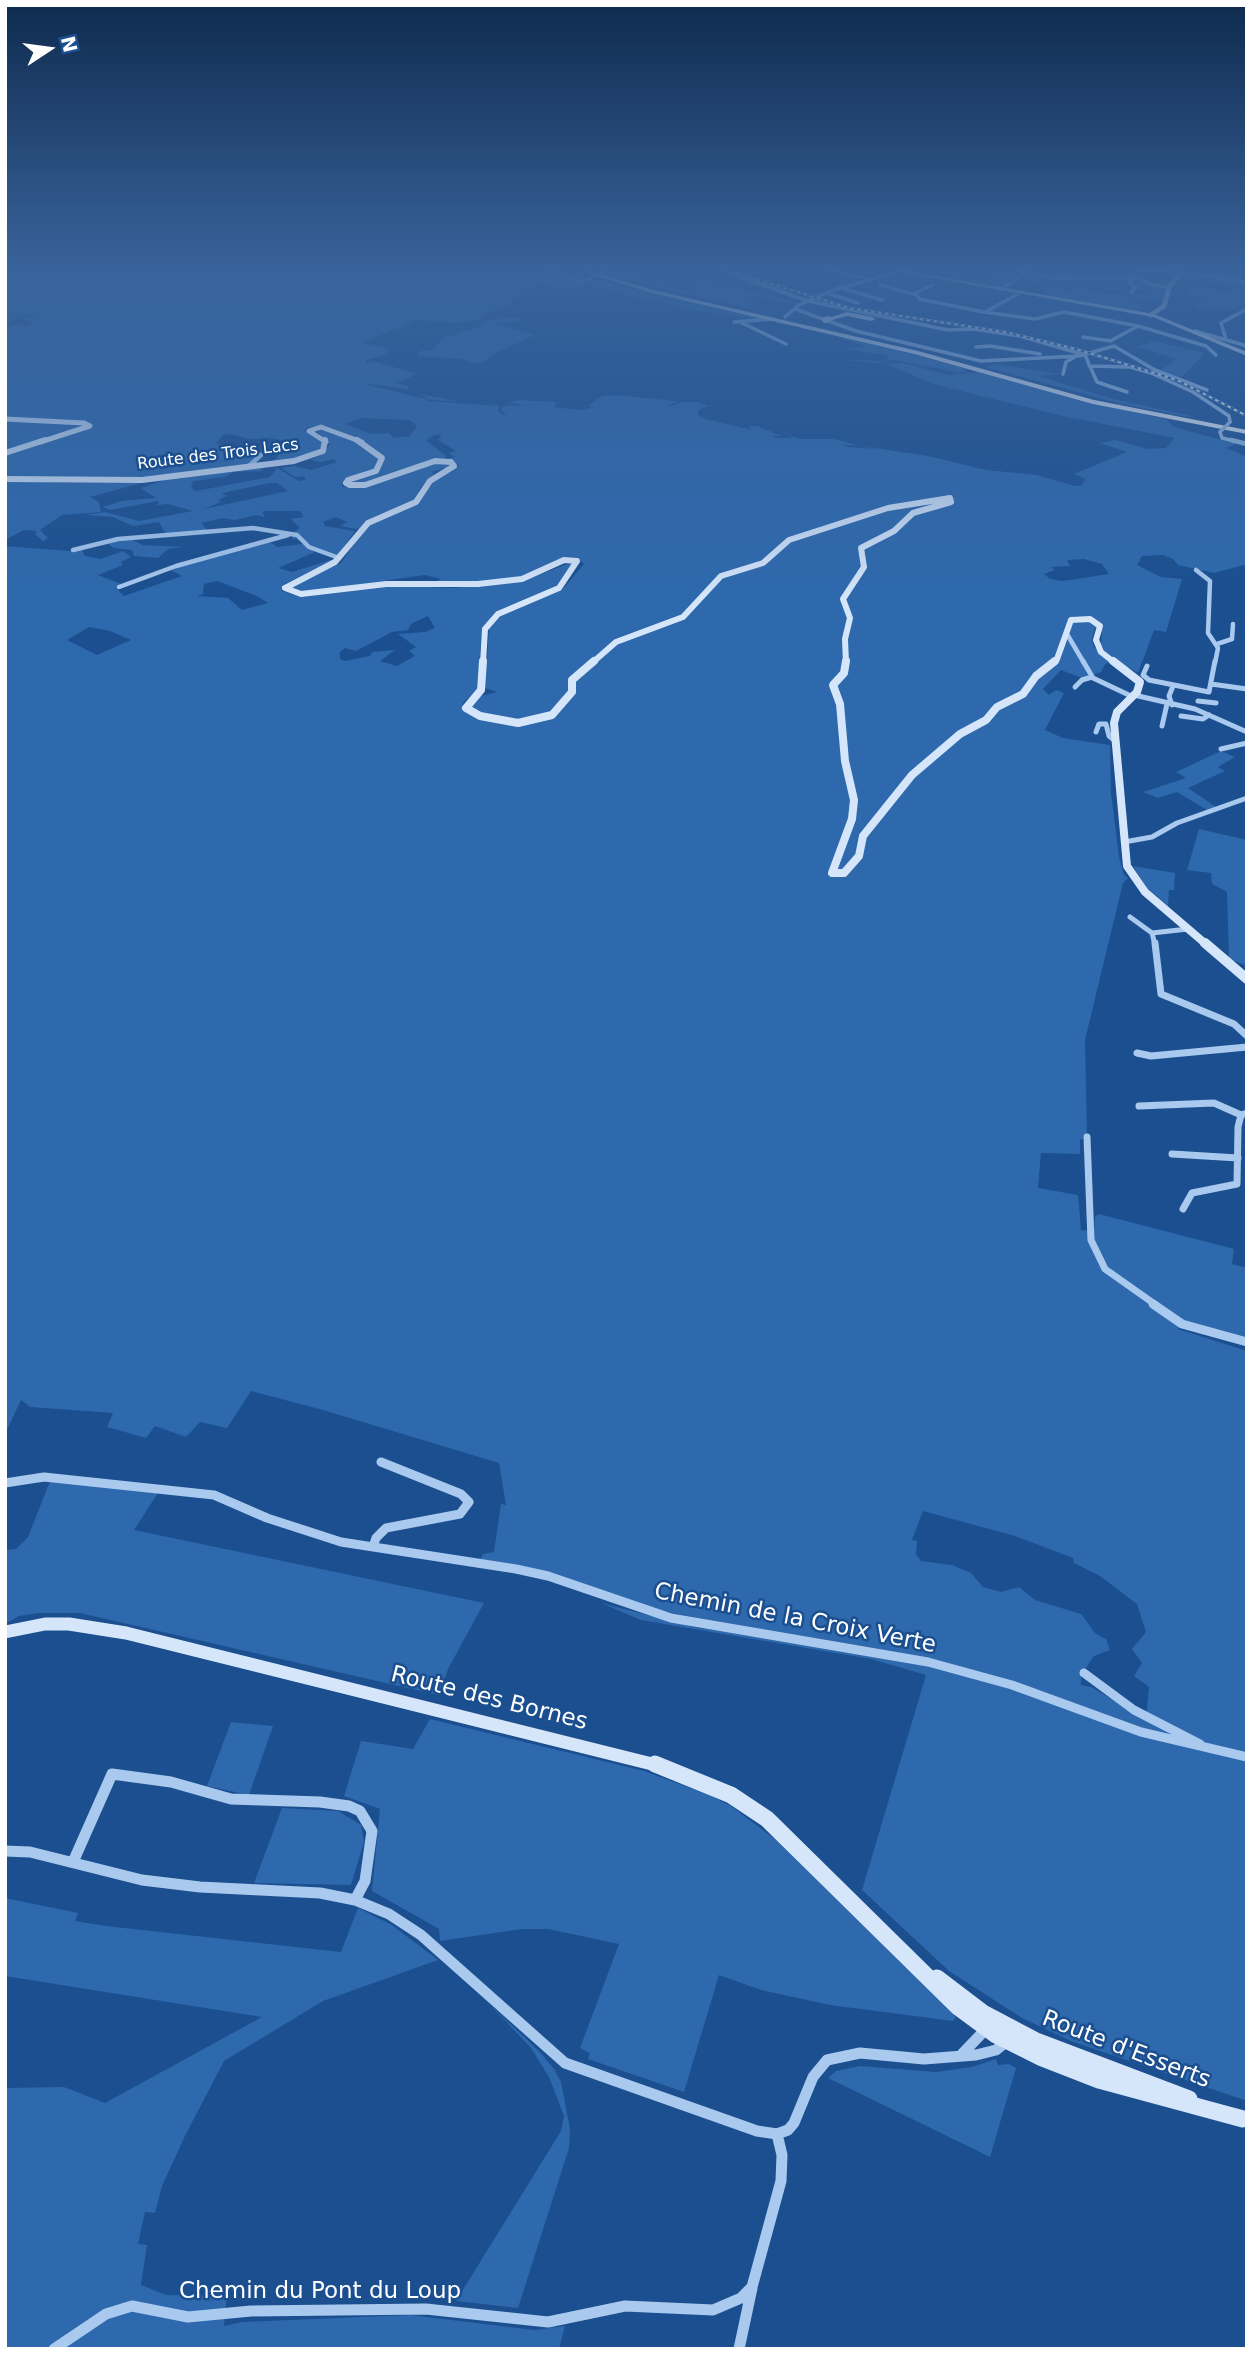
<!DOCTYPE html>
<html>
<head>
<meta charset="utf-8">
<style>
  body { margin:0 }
  #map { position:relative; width:1252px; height:2354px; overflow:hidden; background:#1b4f8f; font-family:"DejaVu Sans",sans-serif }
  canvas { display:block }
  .frame { position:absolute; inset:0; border:7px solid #fff; pointer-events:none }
  .north { position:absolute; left:14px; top:14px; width:70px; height:70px; -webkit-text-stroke:5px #1b4f8f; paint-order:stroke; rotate:77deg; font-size:19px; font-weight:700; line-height:28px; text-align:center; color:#fff }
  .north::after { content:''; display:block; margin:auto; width:24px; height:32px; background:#fff; clip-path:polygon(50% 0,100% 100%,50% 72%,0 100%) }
</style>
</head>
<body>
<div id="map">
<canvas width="1252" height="2354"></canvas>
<div class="frame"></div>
<div class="north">N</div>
</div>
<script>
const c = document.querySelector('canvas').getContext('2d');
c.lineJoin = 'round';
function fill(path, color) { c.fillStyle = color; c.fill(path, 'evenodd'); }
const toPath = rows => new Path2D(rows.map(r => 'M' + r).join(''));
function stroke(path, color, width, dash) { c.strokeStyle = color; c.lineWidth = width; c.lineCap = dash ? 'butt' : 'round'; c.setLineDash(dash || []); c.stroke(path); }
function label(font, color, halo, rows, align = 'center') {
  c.font = font + ' "DejaVu Sans",sans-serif'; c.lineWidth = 5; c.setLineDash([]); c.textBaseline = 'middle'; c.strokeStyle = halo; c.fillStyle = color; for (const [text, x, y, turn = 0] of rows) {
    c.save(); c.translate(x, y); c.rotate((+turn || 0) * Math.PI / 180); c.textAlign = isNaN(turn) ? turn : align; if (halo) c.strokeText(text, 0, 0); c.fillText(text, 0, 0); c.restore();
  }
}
const green = toPath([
  [5,268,543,268,590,289,650,302,589,290,555,280,575,288,538,285,517,292,517,297,505,308,486,313,478,320,455,323,416,320,363,343,387,348,388,354,366,360,366,363,376,362,417,374,396,383,411,387,406,389,360,383,421,398,428,398,421,395,425,395,460,402,424,399,428,401,500,406,498,411,507,418,501,409,504,406,525,405,508,403,518,400,557,402,553,407,579,410,592,408,589,405,602,396,616,395,677,401,666,408,682,402,697,402,708,406,698,410,698,415,705,419,753,430,748,426,757,426,782,436,771,436,777,438,794,438,780,432,800,439,834,439,857,445,842,445,849,447,876,449,863,446,928,456,986,470,1037,475,1075,486,1082,485,1086,479,1074,474,1127,452,1100,443,1115,440,1148,449,1166,448,1175,438,1063,416,933,384,890,365,880,365,902,363,949,375,979,372,1089,402,1166,419,1174,427,1237,444,1226,448,1247,457,1247,564,1214,573,1178,565,1173,559,1163,555,1142,556,1137,565,1161,577,1182,579,1166,632,1154,630,1138,673,1107,655,1101,645,1102,632,1095,628,1092,639,1094,647,1112,664,1106,663,1101,672,1082,678,1061,670,1043,689,1049,695,1056,690,1064,693,1045,730,1063,738,1110,745,1111,793,1119,857,1124,875,1128,878,1123,883,1085,1040,1087,1137,1080,1140,1080,1154,1041,1153,1038,1188,1078,1195,1081,1230,1094,1231,1095,1217,1099,1214,1234,1249,1232,1264,1247,1268,1247,1338,1181,1322,1178,1329,1247,1351,1247,2101,1071,2041,1022,2018,949,1971,862,1890,926,1675,871,1659,641,1620,601,1603,698,1628,775,1637,749,1627,644,1608,548,1572,480,1560,483,1554,494,1552,501,1504,506,1505,499,1463,323,1410,251,1391,227,1428,200,1422,186,1437,155,1426,146,1438,107,1427,113,1413,30,1407,21,1400,5,1434,5,546,70,551,105,542,128,538,143,545,183,547,168,549,158,558,134,556,132,550,114,548,107,543,81,549,85,556,101,559,123,551,131,557,121,562,123,565,98,575,121,584,152,573,116,588,124,596,182,576,169,569,263,541,292,535,298,539,293,539,291,535,269,541,277,547,302,544,315,552,278,568,292,572,337,558,284,584,282,591,294,595,390,585,450,588,519,582,573,562,553,590,495,613,482,629,477,689,463,703,462,709,479,718,520,724,540,722,540,719,505,720,477,713,471,708,481,696,497,692,485,688,489,628,500,615,562,590,584,564,577,558,564,557,527,576,475,583,430,585,441,579,425,575,304,592,290,589,294,583,341,563,366,527,418,503,436,479,459,466,449,458,454,457,449,453,456,451,437,439,441,438,440,434,429,437,427,441,445,455,445,458,428,460,414,468,359,484,352,480,376,473,385,457,365,441,325,425,306,428,304,431,322,440,320,450,292,460,275,461,278,455,300,443,270,438,249,439,231,434,223,435,216,443,239,449,234,450,242,455,257,454,259,458,249,464,148,478,5,478,5,454,93,426,85,422,5,418,5,326,23,324,27,327,30,322,23,319,37,313,10,316,18,318,5,325,5,296,11,294,5,293],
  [361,418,410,420,417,426,410,436,394,438,389,433,371,434,345,424],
  [1084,559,1102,564,1109,574,1063,581,1050,579,1044,574,1055,570,1051,567,1070,566,1067,560],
  [217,581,257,596,268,603,242,610,228,598,197,596,203,594,204,584],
  [428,616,435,628,425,632,398,634,416,647,409,651,415,656,397,666,380,661,395,650,372,652,370,656,345,661,340,659,340,652,345,648,356,651,392,632,408,630,411,624],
  [89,627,110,631,131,640,97,655,67,640],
  [923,1511,1015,1536,1073,1558,1074,1563,1100,1576,1137,1604,1146,1632,1132,1649,1142,1663,1134,1676,1149,1687,1146,1719,1091,1687,1081,1685,1081,1675,1094,1656,1110,1650,1106,1639,1095,1633,1081,1614,1035,1600,1019,1587,1001,1592,983,1587,971,1573,952,1565,921,1561,916,1554,917,1541,912,1540],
  [619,268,659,268,654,270,799,303,795,305,754,296,747,299,757,301,752,303,757,305,752,307,783,316,601,274,611,270,688,291,697,288,685,278,666,278,669,275,655,273,639,275,641,272],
  [1010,268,1081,270,1081,274,1075,276,1095,281,1080,280,1078,283,1113,287,1123,285,1131,286,1124,286,1120,291,1042,278,1044,284,1016,280,1024,275,1034,276],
  [1188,268,1229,268,1224,271,1243,276,1229,278,1247,283,1247,306,1209,311,1196,307,1194,305,1204,297,1185,293,1187,286,1234,292,1237,287,1183,279,1186,274,1213,276,1215,274],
  [1006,269,1022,273,998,287,985,288,929,277,937,275,955,281,987,279],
  [593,278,625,287,766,320,694,311,595,287,587,281],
  [1130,281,1139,281,1163,289,1163,302,1128,299,1142,305,1139,312,1043,295,1049,288,1068,291,1074,287,1128,297,1132,293,1150,295,1151,289,1136,289],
  [510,317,526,320,496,324,535,335,493,354,485,361,477,364,464,359,418,356,419,351,432,350,443,338,479,327,486,321],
  [845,338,918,356,967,369,961,373,894,360,876,363,845,360,885,361,889,356,842,348,868,347,842,339],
  [1154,341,1205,353,1182,377,1173,375,1161,370,1177,359,1138,347],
  [995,364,1059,374,1038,376,1113,399,1191,416,1205,413,1188,417,1122,404,986,367],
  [5,420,84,425,80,429,54,434,5,451],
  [321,428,362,444,379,460,375,468,344,479,342,487,354,487,436,462,450,466,432,472,434,474,421,487,415,500,356,529,340,526,347,522,336,517,323,522,325,526,355,531,337,556,314,548,294,532,300,528,291,519,304,517,300,511,265,511,262,512,265,517,256,515,235,520,223,518,201,523,209,532,167,536,159,522,133,526,113,517,85,515,105,512,139,521,193,511,168,504,157,505,159,502,157,501,110,510,103,507,122,501,156,498,141,488,168,479,266,464,261,471,234,472,225,477,193,481,191,488,196,491,270,477,277,468,299,481,306,480,304,476,295,477,282,468,294,466,312,470,337,462,333,459,321,462,310,460,323,454,330,444,317,432],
  [269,483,277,483,288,491,204,509,221,502,218,500,226,496,222,493],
  [5,480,61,483,141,483,90,497,99,502,101,512,62,515,40,530,48,538,43,541,35,534,37,531,24,530,5,540],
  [1221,751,1235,757,1218,767,1225,771,1188,788,1216,807,1207,810,1177,792,1158,798,1143,792,1186,778,1176,772],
  [1199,829,1247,840,1247,966,1229,959,1227,892,1212,884,1211,873,1187,870],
  [1133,866,1175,873,1174,890,1169,890,1168,906,1147,888],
  [50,1481,158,1493,134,1530,484,1603,449,1667,438,1695,80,1613,39,1613,19,1616,5,1624,5,1550,16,1549,28,1537],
  [430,1719,644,1771,709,1795,731,1806,776,1840,956,2017,953,2021,830,2005,761,1990,719,1975,684,2092,588,2059,590,2053,580,2048,619,1944,548,1929,522,1929,440,1941,439,1929,372,1891,380,1809,344,1796,361,1741,413,1749],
  [231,1722,273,1726,249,1795,207,1786],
  [282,1808,338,1811,361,1825,364,1842,351,1885,254,1883],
  [5,1898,78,1913,75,1921,106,1926,341,1952,358,1908,392,1925,438,1960,323,2001,224,2061,185,2136,162,2186,155,2213,145,2212,138,2244,147,2245,141,2285,166,2295,227,2296,224,2326,242,2322,410,2315,534,2330,565,2326,559,2349,5,2349,5,2088,64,2087,105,2103,262,2017,5,1976],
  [490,2005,539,2051,554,2069,561,2082,570,2129,569,2148,518,2308,456,2301,561,2131,564,2116,549,2077,531,2048],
  [996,2059,998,2065,1009,2064,1016,2068,990,2157,828,2078,836,2071,860,2066,936,2072,972,2067]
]);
const streetFar5 = toPath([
  [545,268,582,282,587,279],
  [714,268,808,301,948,330,973,329,1020,336,1085,355],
  [737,268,746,271],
  [819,268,865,278],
  [1008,268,1048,278,1133,278],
  [1104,268,1197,274,1247,282],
  [900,270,982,268],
  [604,272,612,268],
  [1130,275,1154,285,1169,287],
  [1131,279,1129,282,1135,288,1131,293],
  [880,285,917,295,919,299,984,312,1035,319,1064,312,1138,326,1112,340],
  [841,288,883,300],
  [1001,289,1025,274],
  [827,293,858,303],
  [913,294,933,285],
  [795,309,856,331,981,361,1079,356,1114,346],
  [985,312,1018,294],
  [785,317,799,305,833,290,897,272],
  [734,322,772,319],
  [740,322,786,344],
  [1138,326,1206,346,1216,355],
  [1195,331,1247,346],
  [1083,337,1111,341],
  [1226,339,1221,323,1247,309],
  [1114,346,1155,370,1207,390],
  [976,347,990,346,1040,354],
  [1085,355,1097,382,1127,392],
  [1089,366,1130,367,1151,373,1193,392,1229,416,1230,422],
  [1063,374,1066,362,1075,357],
  [1220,432,1222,438,1239,442]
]);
const streetFar4 = toPath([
  [1231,440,1247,444],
  [241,450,261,455,250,465],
  [73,550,118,539,253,528,297,535,309,547,339,558],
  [1196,570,1210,581,1208,633,1218,648,1215,663],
  [119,587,176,566,288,535],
  [1067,634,1084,663],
  [1217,644,1232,639,1233,624]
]);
const streetFar3 = toPath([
  [1083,661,1093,678,1131,696],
  [1147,666,1143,675,1149,680,1209,692,1215,661],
  [1211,684,1247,689],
  [1075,687,1082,680,1092,677],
  [1134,695,1195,709,1247,732],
  [1198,701,1216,703],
  [1172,705,1169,696,1173,686],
  [1181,716,1203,719,1209,715],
  [1162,726,1167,704],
  [1096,732,1099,724,1106,724,1109,736,1114,740],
  [1221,749,1247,743],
  [1124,842,1152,837,1177,823,1247,798],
  [1130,917,1152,933],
  [1155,945,1152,933,1188,929]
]);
const streetFar2 = toPath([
  [1155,943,1161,994,1234,1024,1247,1036],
  [1137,1053,1151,1056,1247,1047],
  [1139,1106,1214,1103,1241,1115],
  [1087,1137,1091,1240,1105,1269,1156,1305],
  [1172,1154,1238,1158],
  [1183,1209,1192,1193,1237,1184,1238,1127,1241,1115,1247,1113]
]);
const streetFar1 = toPath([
  [1153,1304,1182,1324,1247,1342],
  [5,1483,44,1477,214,1495,267,1518,341,1542,516,1569,548,1576,671,1618,928,1662,1012,1685,1141,1732,1247,1757],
  [373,1547,376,1538,386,1528,460,1514,469,1502,461,1494,381,1462],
  [1084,1673,1134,1710,1200,1744]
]);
const street = toPath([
  [5,1851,30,1852,142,1880,200,1887,320,1893,355,1900,389,1914,421,1935,565,2063,757,2131,777,2134],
  [73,1862,112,1774,171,1782,231,1799,320,1802,349,1806,360,1811,372,1831,365,1881,355,1900],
  [962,2054,987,2028],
  [54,2349,106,2314,132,2306,188,2317,251,2311,426,2309,548,2322,625,2306,713,2310,741,2298,752,2287,781,2181,782,2155,777,2134,788,2130,794,2123,813,2077,827,2060,860,2053,924,2059,976,2055,996,2050,1007,2041],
  [739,2349,752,2288]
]);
const secondaryFar5 = toPath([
  [1151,315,1164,306,1169,287,1185,268],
  [5,419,84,423,90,426,40,442],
  [326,442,309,431,321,427,362,442]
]);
const secondaryFar4 = toPath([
  [357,440,382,458,376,471,348,480,346,483,350,485,365,485,435,461,451,462,454,466,430,481,416,502,368,523,335,562,285,588,301,594,386,584,478,584,522,579,564,560,577,561,559,588,498,614,485,629,483,663],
  [5,453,45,440],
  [5,479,142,480,294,461,323,451,325,440],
  [592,663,616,642,683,617,721,576,763,563,789,540,888,508,950,498,951,502,913,513,894,531,861,548,864,567,843,599,850,618,845,639,846,663],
  [1052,663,1057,659,1071,620,1090,619,1100,626,1096,640,1101,652,1115,663]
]);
const secondaryFar3 = toPath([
  [483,661,481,690,466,708,480,716,518,723,552,715,572,692,572,680,594,661],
  [846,661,844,673,833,685,840,704,845,761,854,800,852,819,832,873,844,873,859,856,863,836,912,775,960,734,986,720,997,707,1023,694,1036,676,1055,661],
  [1113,661,1140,682,1137,692,1117,712,1114,723,1127,866,1145,892,1207,945]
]);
const secondaryFar2 = toPath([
  [1205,943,1247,979]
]);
const secondaryFar1 = toPath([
  [5,1632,45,1624,69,1624,126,1633,660,1766]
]);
const secondary = toPath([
  [655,1764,731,1795,767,1819,958,2007,996,2035,1040,2057,1099,2080,1243,2119],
  [937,1978,983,2013,1036,2041,1189,2099]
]);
const primary = toPath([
  [877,268,890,268,1154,314,1247,352,1247,356,1153,317,877,268]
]);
const highway = toPath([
  [570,268,580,268,653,290,918,351,1094,400,1247,430,1247,434,1093,404,914,354,652,293,570,268],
  [847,312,872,317,875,319,872,321,847,316,828,321,825,319,847,312]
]);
const rail = toPath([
  [720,268,849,308,1005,332,1076,349,1177,380,1247,416]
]);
const streetBridge = toPath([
  [587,279,604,272],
  [1220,432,1230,422]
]);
const highwayBridge = toPath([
  [825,320,828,319]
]);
const farStreetnames = [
  ["Route des Trois Lacs",218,455,-7]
];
const nearStreetnames = [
  ["Chemin de la Croix Verte",795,1619,11],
  ["Route des Bornes",489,1699,14],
  ["Route d'Esserts",1126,2050,21],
  ["Chemin du Pont du Loup",320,2292]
];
fill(green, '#2e69ad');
stroke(streetFar5, '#a9c9ee', 3.5);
stroke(streetFar4, '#a9c9ee', 4.5);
stroke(streetFar3, '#a9c9ee', 5);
stroke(streetFar2, '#a9c9ee', 7);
stroke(streetFar1, '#a9c9ee', 9);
stroke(street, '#a9c9ee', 11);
stroke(secondaryFar5, '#d6e6fa', 5);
stroke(secondaryFar4, '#d6e6fa', 6);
stroke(secondaryFar3, '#d6e6fa', 8);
stroke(secondaryFar2, '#d6e6fa', 10);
stroke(secondaryFar1, '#d6e6fa', 13);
stroke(secondary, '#d6e6fa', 17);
fill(primary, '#f0f6ff');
fill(highway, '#fff');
stroke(rail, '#fff', 2.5);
stroke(rail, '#1b4f8f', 2, [3.5]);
stroke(streetBridge, '#a9c9ee', 3.5);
stroke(highwayBridge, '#fff', 6);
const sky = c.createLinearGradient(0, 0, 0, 598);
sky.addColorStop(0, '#0f2b4f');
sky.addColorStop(0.45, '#39639b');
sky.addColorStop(1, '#39639b00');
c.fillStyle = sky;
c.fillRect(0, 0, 1252, 598);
label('16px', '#fff', '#1b4f8f', farStreetnames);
label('23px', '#fff', '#1b4f8f', nearStreetnames);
</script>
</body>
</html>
